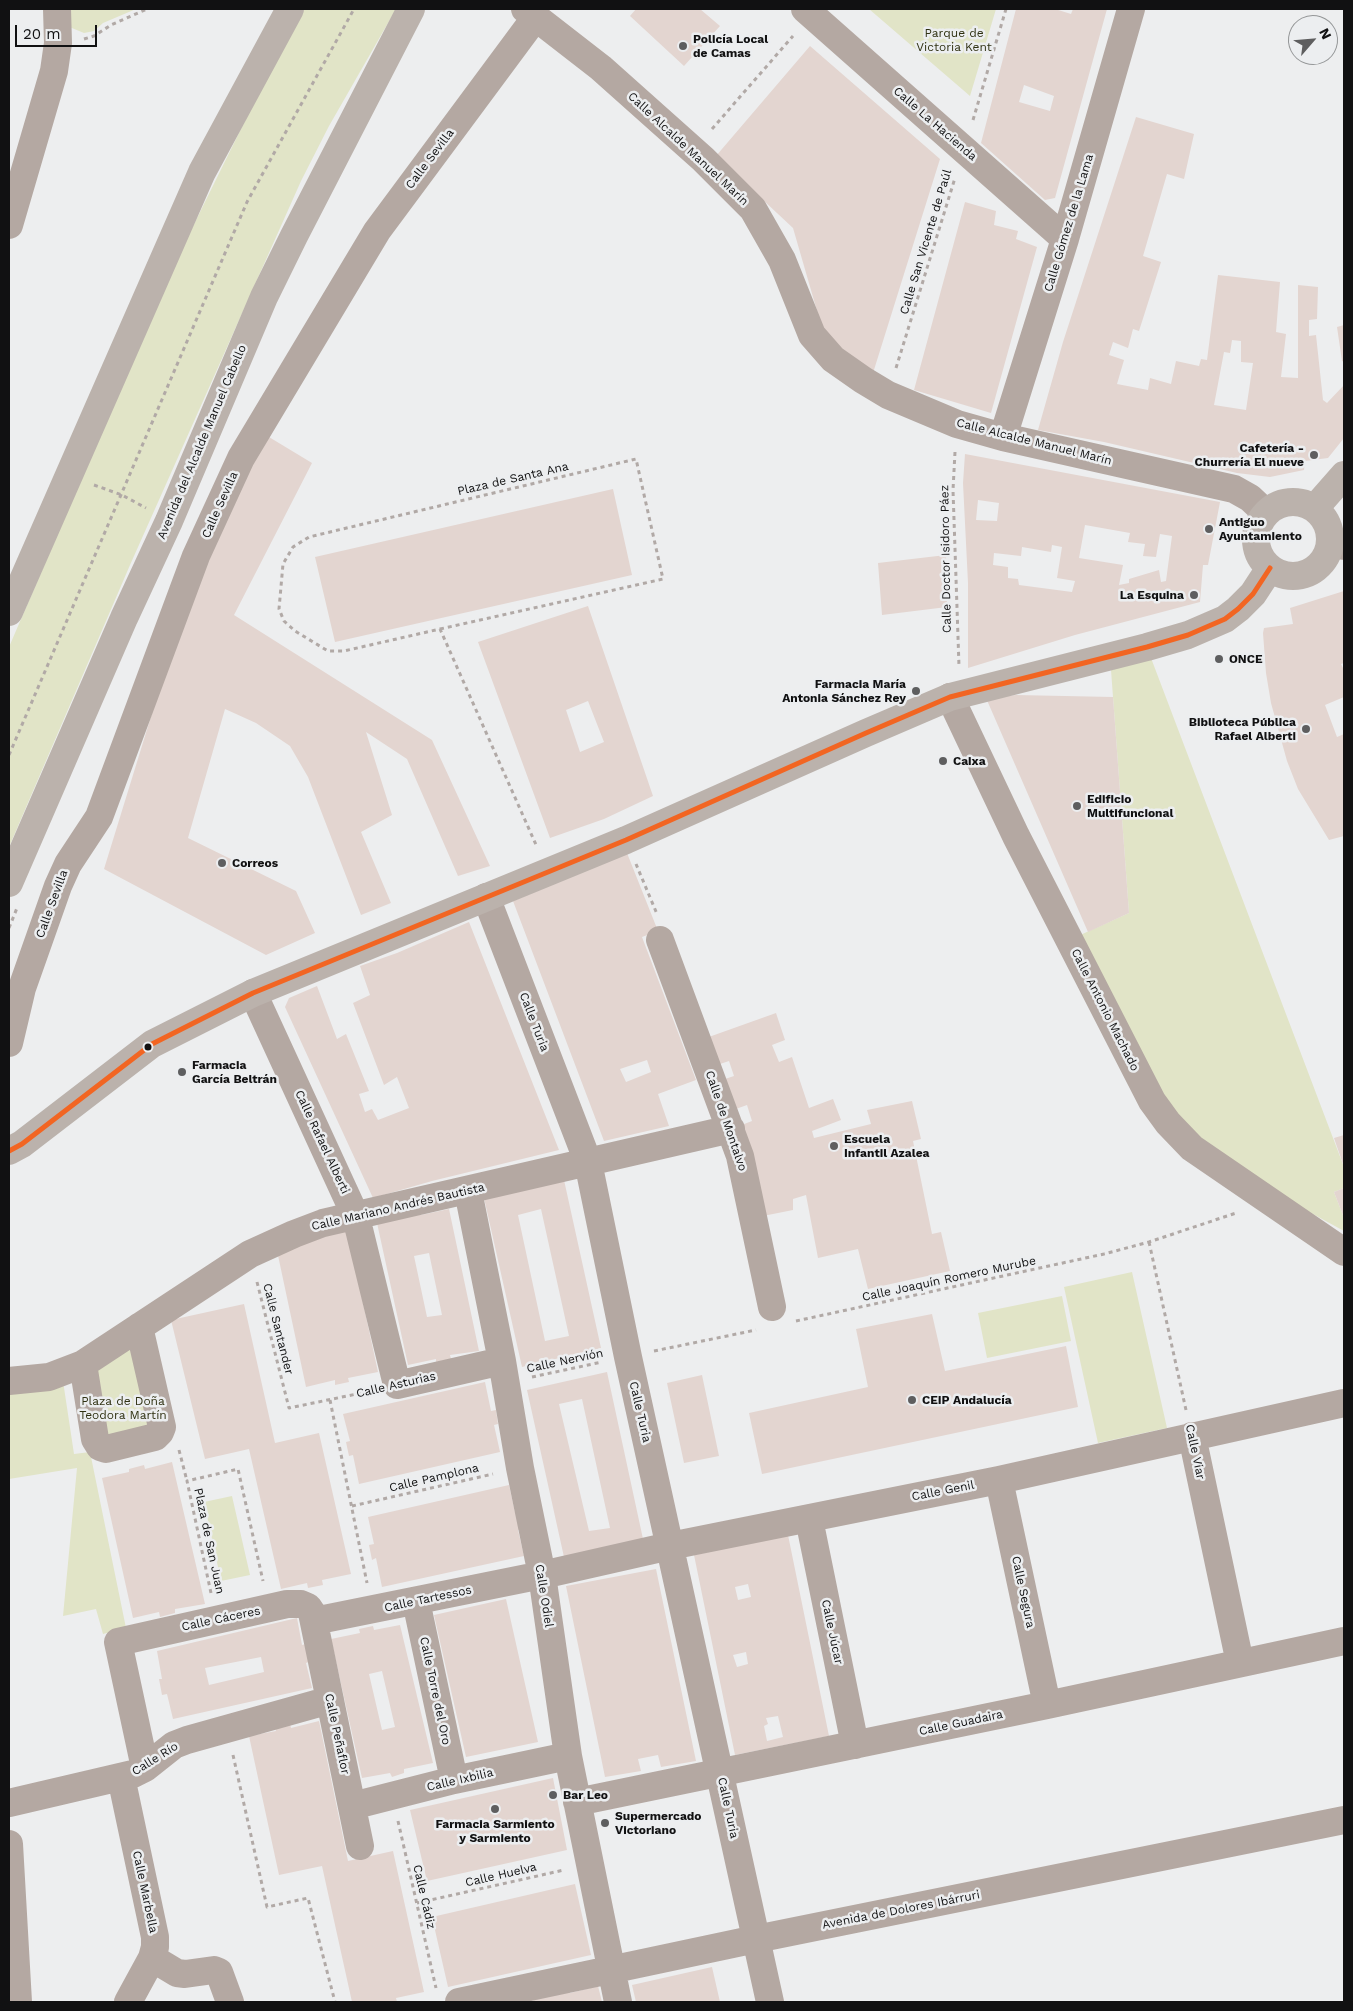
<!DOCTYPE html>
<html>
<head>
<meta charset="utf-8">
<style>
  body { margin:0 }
  #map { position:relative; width:1353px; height:2011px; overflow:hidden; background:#edeeef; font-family:"Work Sans",sans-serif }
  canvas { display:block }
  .frame { position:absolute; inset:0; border:10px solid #111112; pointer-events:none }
  .north { position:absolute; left:1288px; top:15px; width:50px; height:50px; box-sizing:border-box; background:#eceef0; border:1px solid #949697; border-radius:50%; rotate:63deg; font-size:14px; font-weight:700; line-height:20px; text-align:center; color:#111112 }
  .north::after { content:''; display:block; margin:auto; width:18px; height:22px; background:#5e5e5f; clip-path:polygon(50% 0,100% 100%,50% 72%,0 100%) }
  .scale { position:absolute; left:15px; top:25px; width:82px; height:22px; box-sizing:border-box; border:2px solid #111112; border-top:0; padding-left:6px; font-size:15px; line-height:18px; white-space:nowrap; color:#111112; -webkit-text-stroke:4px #eceef0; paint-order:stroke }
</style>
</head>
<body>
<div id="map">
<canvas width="1353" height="2011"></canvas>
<div class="frame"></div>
<div class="north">N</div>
<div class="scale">20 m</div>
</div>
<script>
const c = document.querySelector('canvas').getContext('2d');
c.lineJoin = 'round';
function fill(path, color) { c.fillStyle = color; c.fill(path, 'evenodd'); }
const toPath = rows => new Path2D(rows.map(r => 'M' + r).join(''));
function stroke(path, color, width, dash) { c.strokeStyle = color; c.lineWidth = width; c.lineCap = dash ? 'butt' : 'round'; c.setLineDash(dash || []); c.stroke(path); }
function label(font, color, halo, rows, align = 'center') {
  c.font = font + ' "Work Sans",sans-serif'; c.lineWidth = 5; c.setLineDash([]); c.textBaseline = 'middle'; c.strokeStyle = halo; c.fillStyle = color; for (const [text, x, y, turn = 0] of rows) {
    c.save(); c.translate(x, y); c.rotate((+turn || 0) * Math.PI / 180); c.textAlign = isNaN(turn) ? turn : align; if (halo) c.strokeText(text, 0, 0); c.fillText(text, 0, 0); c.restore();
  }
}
const green = toPath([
  [63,9,136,9,103,23,94,31,84,33,67,26],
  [304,9,396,9,329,126,301,181,130,565,9,847,9,647,169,275,268,74],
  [869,9,996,9,970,96],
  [1151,658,1344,1167,1344,1188,1334,1192,1344,1218,1344,1231,1260,1185,1222,1159,1183,1121,1163,1096,1078,936,1129,913,1111,670],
  [1132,1272,1167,1428,1098,1443,1064,1287],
  [1062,1296,1071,1341,987,1358,978,1313],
  [134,1338,154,1428,102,1441,91,1367],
  [63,1381,74,1454,90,1452,126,1628,103,1634,96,1609,63,1616,77,1468,9,1479,9,1387],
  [232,1496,250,1575,221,1581,204,1502]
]);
const building = toPath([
  [636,9,700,9,720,26,684,66,630,16],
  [1016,9,1055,9,1071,14,1073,9,1107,9,1055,198,1045,200,981,143],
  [1024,85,1054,96,1050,111,1019,102],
  [810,46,940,159,873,373,824,335,793,228,716,156],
  [1136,117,1194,134,1184,179,1167,174,1143,256,1161,262,1139,331,1133,329,1128,348,1113,342,1109,355,1124,360,1117,384,1148,390,1150,378,1171,384,1176,361,1199,366,1201,359,1207,360,1218,275,1280,282,1276,332,1286,334,1281,377,1298,378,1298,285,1318,287,1317,319,1309,320,1309,336,1316,335,1323,400,1327,403,1344,385,1344,438,1328,458,1305,461,1304,470,1270,477,1237,473,1104,442,1038,430,1063,342],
  [1232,340,1241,341,1241,362,1253,363,1246,410,1214,405,1224,352,1230,353],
  [965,202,996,211,994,225,1018,231,1016,239,1037,247,991,413,914,390],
  [1344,325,1344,362,1342,361,1337,327],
  [264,434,312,463,234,615,432,740,490,866,458,876,407,759,366,732,392,815,361,832,391,903,361,915,308,777,290,746,256,723,225,709,188,838,296,891,315,933,266,955,104,869,182,616],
  [965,454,1220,502,1208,565,1203,565,1200,602,1075,635,968,668,968,583,963,483],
  [978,500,999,503,997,521,976,520],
  [1085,525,1130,533,1128,542,1145,544,1143,556,1156,557,1160,534,1172,536,1166,581,1161,582,1159,570,1129,579,1129,583,1119,585,1123,565,1079,558],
  [1052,545,1062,547,1057,578,1075,581,1072,592,1019,585,1018,579,1008,578,1008,567,993,565,994,553,1021,556,1022,547,1051,552],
  [613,489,632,575,335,642,315,557],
  [946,555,947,607,882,615,878,563],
  [1344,591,1344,663,1341,664,1344,670,1344,697,1325,705,1337,737,1344,734,1344,836,1329,840,1298,789,1287,761,1271,703,1266,673,1263,633,1264,628,1293,624,1290,608],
  [588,606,653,796,604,819,550,838,478,642],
  [588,701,604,742,580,752,566,710],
  [1221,654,1224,661,1217,663,1215,656],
  [1016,695,1113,697,1129,913,1088,932,986,698],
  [627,853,658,931,642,937,696,1080,658,1094,669,1126,604,1141,513,901],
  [647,1060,651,1072,626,1082,620,1069],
  [469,922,559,1150,432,1181,373,1198,285,1007,289,998,317,986,337,1039,346,1034,369,1091,359,1094,365,1112,372,1109,378,1120,409,1108,397,1077,384,1085,353,1003,370,995,360,966,397,953],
  [776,1013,785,1040,772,1045,779,1062,792,1057,809,1108,833,1099,841,1120,812,1131,814,1138,871,1124,867,1110,912,1101,921,1139,913,1141,932,1234,941,1232,950,1271,868,1289,858,1249,818,1258,806,1195,793,1199,793,1210,763,1216,739,1126,752,1121,747,1105,733,1110,722,1080,734,1076,729,1061,717,1065,706,1038],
  [1344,1135,1344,1167,1334,1138],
  [564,1180,601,1348,522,1367,484,1198],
  [541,1209,569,1336,545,1341,518,1215],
  [1344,1188,1344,1218,1334,1192],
  [449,1209,479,1351,450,1355,451,1359,436,1362,436,1359,408,1365,377,1223,420,1210,421,1215],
  [429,1253,442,1315,427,1317,414,1256],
  [347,1229,378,1372,348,1378,349,1382,335,1385,335,1380,306,1387,276,1246],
  [244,1304,275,1443,319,1433,351,1574,322,1580,323,1585,308,1588,307,1583,281,1589,249,1449,205,1459,171,1320],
  [932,1314,945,1371,1066,1346,1078,1407,762,1474,749,1413,868,1387,856,1329],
  [607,1372,643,1539,564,1557,527,1390],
  [582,1399,610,1528,589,1531,559,1404],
  [702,1375,719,1456,684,1463,667,1383],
  [485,1382,491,1411,496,1410,498,1424,494,1425,500,1452,359,1484,353,1455,349,1456,346,1442,350,1441,343,1414],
  [172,1462,205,1604,175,1609,175,1613,160,1617,159,1612,133,1618,102,1478,129,1472,129,1469,144,1465,145,1469],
  [509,1485,515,1512,520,1511,524,1529,518,1530,524,1556,382,1587,376,1558,372,1560,369,1545,374,1544,368,1517],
  [788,1535,829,1736,735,1755,694,1555],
  [748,1584,751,1597,738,1600,735,1587],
  [746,1652,748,1664,737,1667,733,1655],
  [778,1716,783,1737,767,1741,764,1726,768,1724,766,1718],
  [656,1569,696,1761,661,1767,658,1755,638,1759,641,1771,605,1777,566,1586],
  [506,1599,538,1742,466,1757,434,1615],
  [297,1618,302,1645,306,1644,311,1661,306,1663,312,1688,173,1719,167,1694,162,1695,159,1679,162,1679,157,1651],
  [261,1657,264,1672,209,1685,205,1668],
  [400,1625,433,1763,404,1769,404,1773,392,1777,390,1773,362,1778,331,1639,360,1633,359,1629,373,1626,374,1630],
  [382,1671,395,1727,382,1730,369,1674],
  [319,1721,348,1861,393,1851,424,1992,396,1998,397,2002,352,2002,322,1866,279,1875,249,1736,276,1731,275,1727,290,1724,291,1728],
  [553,1778,567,1850,427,1881,410,1810],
  [575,1884,591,1955,448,1987,432,1917],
  [712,1967,720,2002,636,2002,632,1985],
  [598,1986,602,2002,528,2002,569,1989,570,1993]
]);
const path = toPath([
  [84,39,94,36,111,25,147,9],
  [973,120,1006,9],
  [712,129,793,36],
  [896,368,955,178],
  [955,452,953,490,959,666],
  [94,485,122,495,146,508],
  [440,629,663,579,636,459,309,537,293,547,283,564,279,609,284,621,295,631,328,651,344,651,440,629,537,847],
  [9,755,247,202,354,9],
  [636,864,657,914],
  [9,928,17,908],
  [1149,1242,1186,1410],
  [257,1282,289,1408,371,1391],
  [796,1321,1104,1254,1149,1242,1236,1213],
  [654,1351,756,1330],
  [532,1377,602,1362],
  [330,1400,367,1583],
  [179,1450,187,1481],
  [352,1506,493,1474],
  [211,1593,187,1481,238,1469,263,1581],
  [233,1755,267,1907,308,1898,335,2002],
  [398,1821,436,1988],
  [417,1903,564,1870]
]);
const street = toPath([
  [525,9,601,68,703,159,753,209,782,260,812,335,833,359,863,380,888,395,957,424,1003,437,1234,489,1250,498,1266,513],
  [805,9,1065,239],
  [9,225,54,71,58,43,57,9],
  [1003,437,1065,239,1131,9],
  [1330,544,1344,546],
  [950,697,1016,836,1152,1101,1168,1123,1192,1148,1344,1252],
  [486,897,588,1162,628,1357,770,2002],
  [660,940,740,1156,772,1307],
  [253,993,356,1217,397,1385,502,1361],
  [9,1043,22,988,58,886,68,864,99,817,196,556,241,458,377,231,535,18],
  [468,1191,502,1361,520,1468,542,1575,568,1756,618,2002],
  [83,1364,95,1439,100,1447,106,1449,155,1437,160,1432,162,1427,139,1327],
  [9,1381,49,1377,83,1364,250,1254,294,1234,323,1223,731,1129],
  [1192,1436,1240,1663],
  [999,1480,1047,1705],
  [809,1519,855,1745],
  [416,1601,454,1780],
  [314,1621,542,1575,670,1546,999,1480,1344,1403],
  [145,1768,118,1642,287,1604,301,1604,308,1607,312,1613,360,1846],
  [121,1777,155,1937,155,1947,152,1958,128,2002],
  [577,1802,1047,1705,1344,1641],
  [9,1803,133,1774,145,1768,174,1745,187,1740,330,1700],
  [352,1806,454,1780,568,1756],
  [9,1844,18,2002],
  [152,1958,177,1973,185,1974,214,1970,219,1972,230,2002],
  [459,2002,756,1939,1344,1820]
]);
const secondary = toPath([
  '1256 539a37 37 0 1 1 74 0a37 37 0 1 1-74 0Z',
  [1315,508,1344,475],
  [9,612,202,172,290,9],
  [9,883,124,618,169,521,264,297,294,236,411,9],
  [9,1151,22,1144,152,1044,253,993,626,840,866,733,950,697,1147,647,1188,635,1225,619,1238,609,1253,594,1270,568]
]);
const bus1 = toPath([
  [9,1151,22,1144,152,1044,253,993,626,840,866,733,950,697,1147,647,1188,635,1225,619,1238,609,1253,594,1270,568]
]);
const markers = [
  [683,46,5,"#5e5e5f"],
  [1314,455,5,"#5e5e5f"],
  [1209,529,5,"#5e5e5f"],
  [1194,595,5,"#5e5e5f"],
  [1219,659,5,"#5e5e5f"],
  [916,691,5,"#5e5e5f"],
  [1306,729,5,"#5e5e5f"],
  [943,761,5,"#5e5e5f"],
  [1077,806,5,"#5e5e5f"],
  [222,863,5,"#5e5e5f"],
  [148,1047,4.5,"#111112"],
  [182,1072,5,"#5e5e5f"],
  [834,1146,5,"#5e5e5f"],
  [912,1400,5,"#5e5e5f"],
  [553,1795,5,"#5e5e5f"],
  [495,1809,5,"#5e5e5f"],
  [605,1823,5,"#5e5e5f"]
];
const parkNames = [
  ["Parque de",954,33],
  ["Victoria Kent",954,47],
  ["Plaza de Doña",123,1401],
  ["Teodora Martín",123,1415]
];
const poiNames = [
  ["Policía Local",693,39],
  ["de Camas",693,53],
  ["Cafetería -",1304,448,"right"],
  ["Churrería El nueve",1304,462,"right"],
  ["Antiguo",1219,522],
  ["Ayuntamiento",1219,536],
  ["La Esquina",1184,595,"right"],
  ["ONCE",1229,659],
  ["Farmacia María",906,684,"right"],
  ["Antonia Sánchez Rey",906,698,"right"],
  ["Biblioteca Pública",1296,722,"right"],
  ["Rafael Alberti",1296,736,"right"],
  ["Caixa",953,761],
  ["Edificio",1087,799],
  ["Multifuncional",1087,813],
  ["Correos",232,863],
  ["Farmacia",192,1065],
  ["García Beltrán",192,1079],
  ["Escuela",844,1139],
  ["Infantil Azalea",844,1153],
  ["CEIP Andalucía",922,1400],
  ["Bar Leo",563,1795],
  ["Supermercado",615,1816],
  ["Victoriano",615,1830],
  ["Farmacia Sarmiento",495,1824,"center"],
  ["y Sarmiento",495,1838,"center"]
];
const streetNames = [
  ["Calle La Hacienda",935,124,41],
  ["Calle Alcalde Manuel Marín",688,149,43],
  ["Calle Sevilla",430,159,-53],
  ["Calle Gómez de la Lama",1069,223,-73],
  ["Calle San Vicente de Paúl",926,242,-73],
  ["Avenida del Alcalde Manuel Cabello",202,442,-67],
  ["Calle Alcalde Manuel Marín",1034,442,14],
  ["Plaza de Santa Ana",513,479,-13],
  ["Calle Sevilla",220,505,-66],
  ["Calle Doctor Isidoro Páez",946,559,-91],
  ["Calle Sevilla",52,904,-70],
  ["Calle Antonio Machado",1105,1010,63],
  ["Calle Turia",534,1022,69],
  ["Calle de Montalvo",726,1121,71],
  ["Calle Rafael Alberti",322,1142,65],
  ["Calle Mariano Andrés Bautista",398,1207,-13],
  ["Calle Joaquín Romero Murube",949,1279,-12],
  ["Calle Santander",278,1329,76],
  ["Calle Nervión",565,1361,-12],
  ["Calle Asturias",396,1385,-13],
  ["Calle Turia",640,1412,77],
  ["Calle Viar",1195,1452,78],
  ["Calle Pamplona",434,1478,-13],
  ["Calle Genil",943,1491,-11],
  ["Plaza de San Juan",209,1541,78],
  ["Calle Segura",1023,1592,78],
  ["Calle Odiel",544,1596,81],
  ["Calle Tartessos",428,1599,-12],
  ["Calle Cáceres",221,1619,-12],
  ["Calle Júcar",832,1632,78],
  ["Calle Torre del Oro",435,1691,78],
  ["Calle Guadaira",961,1723,-12],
  ["Calle Peñaflor",337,1734,78],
  ["Calle Río",155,1759,-32],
  ["Calle Ixbilia",460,1780,-13],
  ["Calle Turia",728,1808,78],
  ["Calle Huelva",501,1875,-13],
  ["Calle Marbella",145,1892,78],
  ["Calle Cádiz",424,1897,77],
  ["Avenida de Dolores Ibárruri",901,1910,-11]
];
fill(green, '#e1e4c7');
fill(building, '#e3d5d0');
stroke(path, '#b1a9a6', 3, [4, 4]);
stroke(street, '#b4a8a2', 28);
stroke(secondary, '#bbb2ac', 28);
stroke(bus1, '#f26522', 5);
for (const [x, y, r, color] of markers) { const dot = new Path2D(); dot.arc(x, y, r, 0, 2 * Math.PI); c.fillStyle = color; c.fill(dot); stroke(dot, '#eceef0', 2); }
label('12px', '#2f3112', '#eceef0', parkNames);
label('bold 12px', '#111112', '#eceef0', poiNames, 'left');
label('12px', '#111112', '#eceef0', streetNames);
</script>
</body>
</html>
